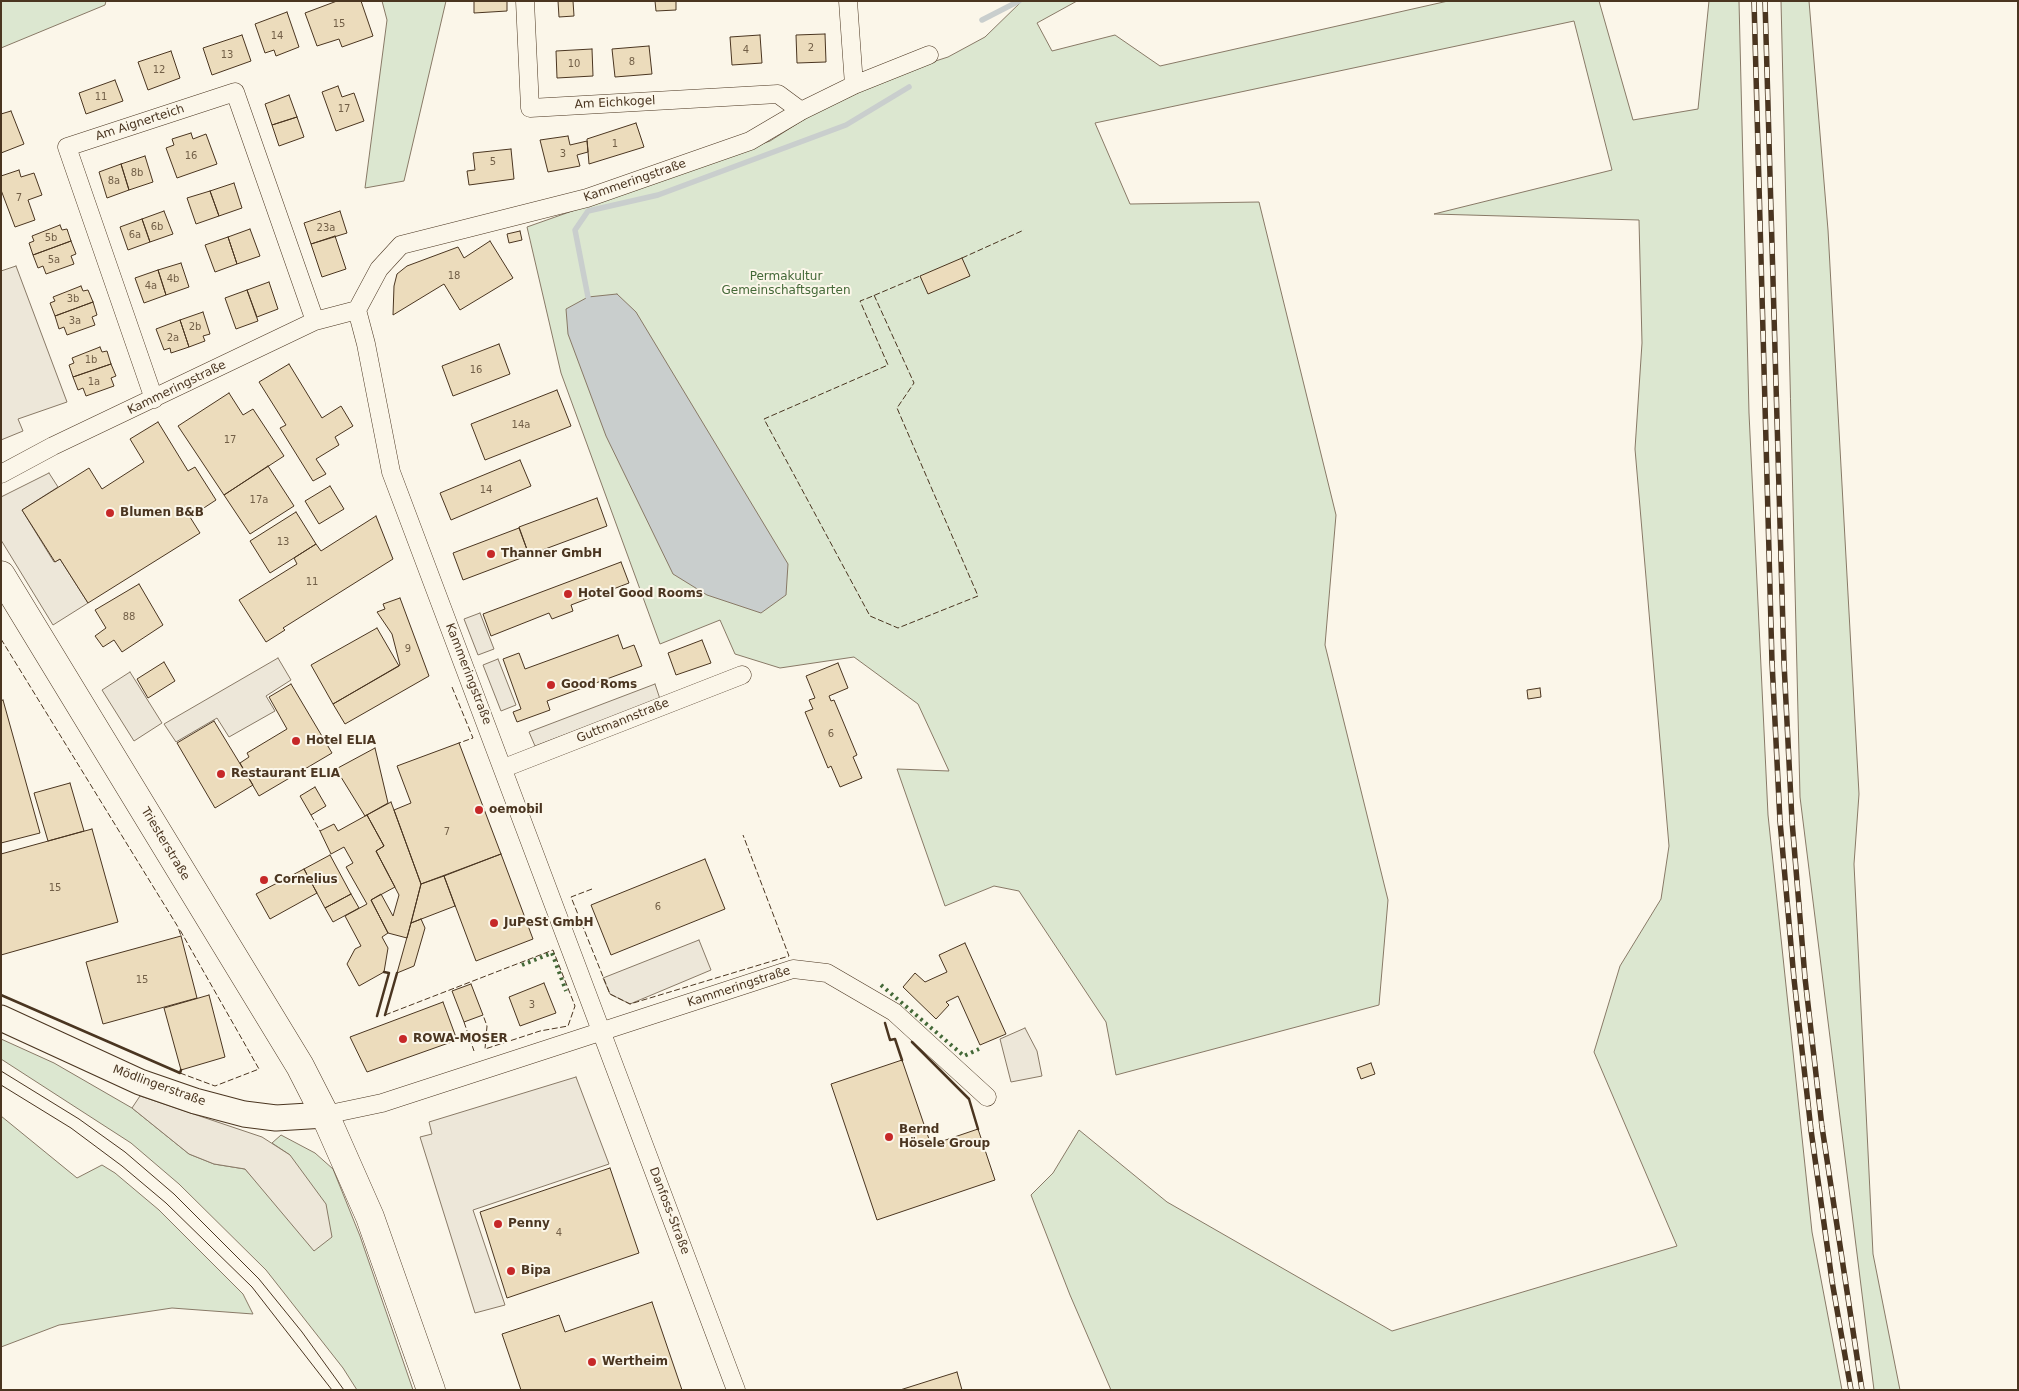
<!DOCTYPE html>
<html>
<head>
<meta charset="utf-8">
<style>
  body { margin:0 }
  #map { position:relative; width:2019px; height:1391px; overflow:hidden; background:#fbf6e9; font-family:"DejaVu Sans",sans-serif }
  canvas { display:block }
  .frame { position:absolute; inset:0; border:2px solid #4a3520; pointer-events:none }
</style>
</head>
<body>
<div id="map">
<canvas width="2019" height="1391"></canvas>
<div class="frame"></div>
</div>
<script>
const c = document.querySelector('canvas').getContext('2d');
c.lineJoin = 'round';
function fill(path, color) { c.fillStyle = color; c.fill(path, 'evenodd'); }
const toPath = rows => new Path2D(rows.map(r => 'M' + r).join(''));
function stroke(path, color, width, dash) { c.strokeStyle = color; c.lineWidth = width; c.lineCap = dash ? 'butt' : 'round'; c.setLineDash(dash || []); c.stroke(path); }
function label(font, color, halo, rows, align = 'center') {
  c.font = font + ' "DejaVu Sans",sans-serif'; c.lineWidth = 4; c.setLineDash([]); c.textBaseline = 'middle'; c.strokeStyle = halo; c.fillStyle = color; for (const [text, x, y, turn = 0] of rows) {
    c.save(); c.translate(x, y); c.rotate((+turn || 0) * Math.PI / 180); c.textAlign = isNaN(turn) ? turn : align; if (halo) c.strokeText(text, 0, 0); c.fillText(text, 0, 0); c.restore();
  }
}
const green = toPath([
  [1,1,106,1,105,5,1,48,1,1],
  [382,1,446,1,404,181,365,188,387,20,382,1],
  [1022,1,1077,1,1037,23,1052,51,1115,35,1160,66,1448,1,1599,1,1633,120,1698,109,1709,1,1739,1,1749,413,1768,815,1812,1232,1842,1390,1111,1390,1070,1295,1031,1195,1053,1173,1079,1130,1167,1202,1392,1331,1677,1246,1594,1052,1620,966,1661,899,1669,846,1635,449,1642,343,1639,220,1434,214,1612,170,1574,21,1095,123,1130,204,1259,202,1336,515,1325,645,1388,900,1379,1005,1116,1075,1106,1022,1019,891,994,886,945,906,897,769,949,771,918,704,854,657,780,668,735,654,720,620,660,644,561,373,527,227,770,141,806,118,898,73,948,57,985,37,1022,1],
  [1781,1,1809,1,1828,230,1859,794,1854,864,1873,1254,1900,1390,1874,1390,1800,797,1781,1],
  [1,1039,54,1063,132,1108,189,1154,214,1164,245,1169,267,1193,290,1155,272,1143,281,1135,315,1153,333,1169,360,1236,413,1390,357,1390,343,1368,266,1270,179,1184,131,1143,1,1059,1,1039],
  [1,1116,77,1178,102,1165,115,1173,159,1210,243,1294,253,1314,172,1308,59,1325,1,1347,1,1116]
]);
const parking = toPath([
  [16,266,67,402,18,419,23,431,1,440,1,271,16,266],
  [49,473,58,487,22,510,54,562,60,559,88,603,53,625,1,540,1,497,49,473],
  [480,613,494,649,478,655,464,619,480,613],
  [278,658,291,680,266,696,275,711,229,737,217,718,176,742,164,724,278,658],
  [498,659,516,705,501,711,483,665,498,659],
  [130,672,162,723,134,741,102,690,130,672],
  [655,684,660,699,535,746,529,732,655,684],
  [699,940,711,970,630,1004,610,994,603,978,699,940],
  [1025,1028,1037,1051,1042,1076,1011,1082,1000,1039,1025,1028],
  [576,1077,609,1164,473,1210,505,1305,475,1313,420,1137,432,1134,429,1122,576,1077],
  [140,1096,262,1137,290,1155,326,1204,332,1237,314,1251,245,1169,214,1164,189,1154,132,1108,140,1096]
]);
const water = toPath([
  [617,294,636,312,788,564,786,595,761,613,707,595,673,574,606,436,568,334,566,309,588,297,617,294]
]);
const stream = toPath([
  [982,20,1019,1],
  [588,297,575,230,588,211,658,195,846,125,909,87]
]);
const building = toPath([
  [337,1,361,1,373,36,342,47,339,39,317,46,305,13,337,1],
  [474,1,507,1,507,11,474,13,474,1],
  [558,1,573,1,574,16,559,17,558,1],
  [655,1,676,1,676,10,656,11,655,1],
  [287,12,299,47,276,56,274,50,265,53,255,24,287,12],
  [825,34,826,62,797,63,796,35,825,34],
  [242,35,251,61,212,75,203,48,242,35],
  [760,35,762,63,732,65,730,37,760,35],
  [649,46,652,74,615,77,612,49,649,46],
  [592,49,593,76,557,78,556,51,592,49],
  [171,51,180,78,148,90,138,62,171,51],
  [115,80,123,101,86,114,79,93,115,80],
  [338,86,342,97,354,93,364,121,336,131,322,92,338,86],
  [289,95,297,117,272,125,265,104,289,95],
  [11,111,24,144,1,153,1,114,11,111],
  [297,117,304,137,279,146,272,125,297,117],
  [636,123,644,147,589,164,587,139,636,123],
  [191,133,193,139,206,134,217,164,177,178,166,148,174,145,172,139,191,133],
  [568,136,570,145,587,141,588,152,577,155,580,166,548,172,540,140,568,136],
  [511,149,514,179,469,185,467,171,475,170,473,153,511,149],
  [145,156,153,182,129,190,121,164,145,156],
  [121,164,129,190,107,198,99,172,121,164],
  [19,170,21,177,34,173,42,195,28,200,35,220,15,227,1,190,1,176,19,170],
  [234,183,242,208,219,216,210,191,234,183],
  [210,191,219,216,196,224,187,198,210,191],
  [164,211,173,234,150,242,142,219,164,211],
  [340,211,347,233,311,244,304,223,340,211],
  [142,219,150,242,128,250,120,227,142,219],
  [60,225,62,230,67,229,71,241,33,255,29,243,34,241,32,236,60,225],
  [250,229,260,256,237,264,228,237,250,229],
  [520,231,522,240,509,243,507,234,520,231],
  [335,236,346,269,322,277,311,244,335,236],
  [228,237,237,264,215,272,205,245,228,237],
  [71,241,76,254,71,256,74,264,46,274,43,266,38,268,33,255,71,241],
  [490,241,513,278,460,310,444,284,393,315,394,286,397,274,407,266,458,247,464,258,490,241],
  [962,258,970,276,928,294,920,276,962,258],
  [181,263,189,287,166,295,158,270,181,263],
  [158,270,166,295,144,303,135,278,158,270],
  [269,282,278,309,257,317,247,290,269,282],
  [81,286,83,291,88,290,93,302,55,316,50,303,55,301,53,297,81,286],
  [247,290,258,321,236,329,225,298,247,290],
  [93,302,97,315,92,317,95,325,67,335,64,327,59,329,55,316,93,302],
  [203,312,210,334,203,336,205,341,189,347,180,320,203,312],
  [180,320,189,347,171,353,170,348,164,350,156,329,180,320],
  [499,344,510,374,453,396,442,366,499,344],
  [100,347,102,352,107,351,111,364,73,377,69,365,74,363,72,358,100,347],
  [111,364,116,376,111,378,114,386,86,396,83,388,78,390,73,377,111,364],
  [289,364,322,418,341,406,353,426,335,437,339,445,316,459,326,474,313,481,280,428,286,425,259,382,289,364],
  [557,390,571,426,485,460,471,424,557,390],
  [229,393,243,415,253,409,284,456,224,495,178,426,229,393],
  [158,422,188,471,195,467,216,500,190,517,200,533,88,603,60,559,55,562,22,510,89,468,102,489,144,462,130,439,158,422],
  [520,460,531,486,451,520,440,493,520,460],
  [268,466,294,506,250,534,224,495,268,466],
  [330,486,344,509,319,524,305,501,330,486],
  [597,498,607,526,529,555,519,527,597,498],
  [296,512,316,544,270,573,250,541,296,512],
  [376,516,393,559,283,628,285,630,266,642,239,600,297,564,294,558,316,544,321,551,376,516],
  [519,528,529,555,463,580,453,553,519,528],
  [621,562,629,583,571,605,573,611,552,619,549,613,491,636,483,614,621,562],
  [139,584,163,625,122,652,114,640,103,647,95,636,106,628,95,610,139,584],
  [400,598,429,676,345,724,333,704,400,665,392,634,377,612,385,609,383,604,400,598],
  [377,628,399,666,333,704,311,665,377,628],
  [618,635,623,649,634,645,642,666,547,701,550,710,517,722,513,712,521,709,503,659,519,653,525,669,618,635],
  [702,640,711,663,676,675,668,653,702,640],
  [164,662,175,681,148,698,137,679,164,662],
  [838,663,848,688,829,696,831,701,834,700,857,755,853,757,862,778,840,787,831,766,828,768,805,712,813,709,809,700,815,698,806,676,838,663],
  [291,684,332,753,259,796,240,763,249,757,247,753,287,729,269,697,291,684],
  [1540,688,1541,697,1528,699,1527,690,1540,688],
  [3,700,40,833,1,843,1,701,3,700],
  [214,721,253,785,215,808,177,743,214,721],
  [459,743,501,854,421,884,394,810,411,803,397,766,459,743],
  [375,748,388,803,365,816,336,769,375,748],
  [70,783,84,831,48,841,34,793,70,783],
  [315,787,326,806,311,815,300,796,315,787],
  [391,802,421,884,407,938,388,933,371,900,381,894,393,916,399,895,376,851,384,846,367,815,391,802],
  [367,815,384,846,376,851,395,887,371,900,388,933,382,937,388,948,384,972,359,986,347,964,355,949,361,946,345,916,367,904,346,867,353,863,344,847,331,854,320,831,334,824,338,831,367,815],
  [92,829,118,922,1,955,1,854,92,829],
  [501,854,533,939,476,961,444,876,501,854],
  [330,855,351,894,325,908,304,869,330,855],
  [705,859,725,909,611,955,591,905,705,859],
  [304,869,317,893,270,919,256,894,304,869],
  [444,876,455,906,411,923,421,884,444,876],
  [351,894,359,908,333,922,325,908,351,894],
  [421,919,425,928,414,966,397,973,411,923,421,919],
  [181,936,197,998,103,1024,86,962,181,936],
  [965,943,1006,1034,980,1045,958,996,946,1002,949,1005,936,1019,903,987,915,973,925,982,947,972,939,955,965,943],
  [544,983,556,1013,520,1026,509,997,544,983],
  [471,984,483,1015,464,1022,452,991,471,984],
  [209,995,225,1057,181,1070,164,1008,209,995],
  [443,1002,457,1040,367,1072,350,1037,443,1002],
  [902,1060,931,1145,978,1129,995,1180,877,1220,831,1084,902,1060],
  [1371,1063,1375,1074,1361,1079,1357,1068,1371,1063],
  [610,1168,639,1253,507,1298,480,1212,610,1168],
  [652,1302,682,1390,521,1390,502,1334,559,1315,565,1332,652,1302],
  [957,1372,962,1390,900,1390,957,1372]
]);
const street = toPath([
  [525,1,530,108,778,94,801,111],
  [848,1,854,85],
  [154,399,67,147,235,92,315,321],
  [1,474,53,446,315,321,357,310],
  [504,768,742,675],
  [325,1115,382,1103,793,969,827,973,894,1012,987,1097],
  [736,1390,391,472,366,344,357,310,379,269,401,245,587,198,750,141,801,111,854,85,929,55]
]);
const secondary = toPath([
  [1,1018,140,1082,195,1101,244,1114,276,1118,325,1115]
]);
const primary = toPath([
  [1,575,300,1066,325,1115,370,1217,431,1390]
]);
const tram = toPath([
  [1,1071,79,1119,125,1152,174,1194,259,1279,302,1332,344,1390],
  [1,1085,71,1128,122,1166,166,1203,252,1287,332,1390]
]);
const rail = toPath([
  [1754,1,1772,662,1780,821,1794,979,1811,1130,1832,1281,1851,1390],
  [1765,1,1784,663,1792,821,1805,978,1822,1127,1862,1390]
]);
const hedge = toPath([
  [522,965,552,953,566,991],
  [881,985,964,1056,979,1049]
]);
const fence = toPath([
  [962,258,1024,230],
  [874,295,914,383,897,408,978,596,898,628,870,616,764,419,888,365,860,301,868,298,920,276],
  [1,639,178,927,181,936],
  [452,687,473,738,459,743],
  [311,815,320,831],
  [592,889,571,897,610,994,630,1004,789,956,743,835],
  [385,1015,553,950,575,1006,568,1026,540,1031,485,1049,487,1026,483,1015],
  [464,1022,474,1051],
  [457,1040,469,1036],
  [180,1073,215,1086,259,1069,180,930]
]);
const wall = toPath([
  [1,995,180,1073,181,1070],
  [385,1015,397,973],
  [377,1016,389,973,384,972],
  [885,1023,890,1040,895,1039,902,1060],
  [912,1042,969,1099,978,1129]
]);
const markers = [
  [110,513,5,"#c62828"],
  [491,554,5,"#c62828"],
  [568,594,5,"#c62828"],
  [551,685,5,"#c62828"],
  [296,741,5,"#c62828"],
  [221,774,5,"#c62828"],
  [479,810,5,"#c62828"],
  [264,880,5,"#c62828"],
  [494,923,5,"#c62828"],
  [403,1039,5,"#c62828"],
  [889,1137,5,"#c62828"],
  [498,1224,5,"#c62828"],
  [511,1271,5,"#c62828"],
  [592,1362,5,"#c62828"]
];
const numberNames = [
  ["15",339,24],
  ["14",277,36],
  ["2",811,48],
  ["4",746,50],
  ["13",227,55],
  ["8",632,62],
  ["10",574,64],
  ["12",159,70],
  ["11",101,97],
  ["17",344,109],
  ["1",615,144],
  ["3",563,154],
  ["16",191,156],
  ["5",493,162],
  ["8b",137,173],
  ["8a",114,181],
  ["7",19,198],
  ["6b",157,227],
  ["23a",326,228],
  ["6a",135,235],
  ["5b",51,238],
  ["5a",54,260],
  ["18",454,276],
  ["4b",173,279],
  ["4a",151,286],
  ["3b",73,299],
  ["3a",75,321],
  ["2b",195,327],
  ["2a",173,338],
  ["1b",91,360],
  ["16",476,370],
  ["1a",94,382],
  ["14a",521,425],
  ["17",230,440],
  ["14",486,490],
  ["17a",259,500],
  ["13",283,542],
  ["11",312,582],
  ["88",129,617],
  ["9",408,649],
  ["6",831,734],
  ["7",447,832],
  ["15",55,888],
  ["6",658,907],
  ["15",142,980],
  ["3",532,1005],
  ["4",559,1233]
];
const streetNames = [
  ["Am Eichkogel",615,103,-3],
  ["Am Aignerteich",140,123,-18],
  ["Kammeringstraße",635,181,-19],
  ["Kammeringstraße",177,388,-26],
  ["Kammeringstraße",468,674,69],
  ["Guttmannstraße",623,721,-22],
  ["Triesterstraße",165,844,59],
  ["Kammeringstraße",739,987,-18],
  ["Mödlingerstraße",159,1086,20],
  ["Danfoss-Straße",669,1211,69]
];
const parkNames = [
  ["Permakultur",786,277],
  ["Gemeinschaftsgarten",786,291]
];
const poiNames = [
  ["Blumen B&B",120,513],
  ["Thanner GmbH",501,554],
  ["Hotel Good Rooms",578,594],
  ["Good Roms",561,685],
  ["Hotel ELIA",306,741],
  ["Restaurant ELIA",231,774],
  ["oemobil",489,810],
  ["Cornelius",274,880],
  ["JuPeSt GmbH",504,923],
  ["ROWA-MOSER",413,1039],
  ["Bernd",899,1130],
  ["Hösele Group",899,1144],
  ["Penny",508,1224],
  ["Bipa",521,1271],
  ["Wertheim",602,1362]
];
fill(green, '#dce7d0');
stroke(green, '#887966', 1);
fill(parking, '#ede7d9');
stroke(parking, '#887966', 1);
fill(water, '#c9cecd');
stroke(water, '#887966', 1);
stroke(stream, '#c9cecd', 5.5);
fill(building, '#ecdcbc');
stroke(building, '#4a3520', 1);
stroke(street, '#4a3520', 19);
stroke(secondary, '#4a3520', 27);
stroke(primary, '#4a3520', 29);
stroke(street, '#fbf6e9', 18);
stroke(secondary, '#fbf6e9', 25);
stroke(primary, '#fbf6e9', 28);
stroke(tram, '#4a3520', 1);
stroke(rail, '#4a3520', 5.5);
stroke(rail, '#fbf6e9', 4, [11]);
stroke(hedge, '#436837', 4, [2.5, 4]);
stroke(fence, '#4a3520', 1, [6, 2.5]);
stroke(wall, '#4a3520', 2.5);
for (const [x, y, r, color] of markers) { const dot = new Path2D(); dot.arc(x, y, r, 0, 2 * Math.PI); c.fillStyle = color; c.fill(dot); stroke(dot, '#fbf6e9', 2); }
label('10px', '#725f47', null, numberNames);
label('12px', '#4a3520', '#fbf6e9', streetNames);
label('12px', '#436837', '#fbf6e9', parkNames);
label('bold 12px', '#4a3520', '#fbf6e9', poiNames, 'left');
</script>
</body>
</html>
